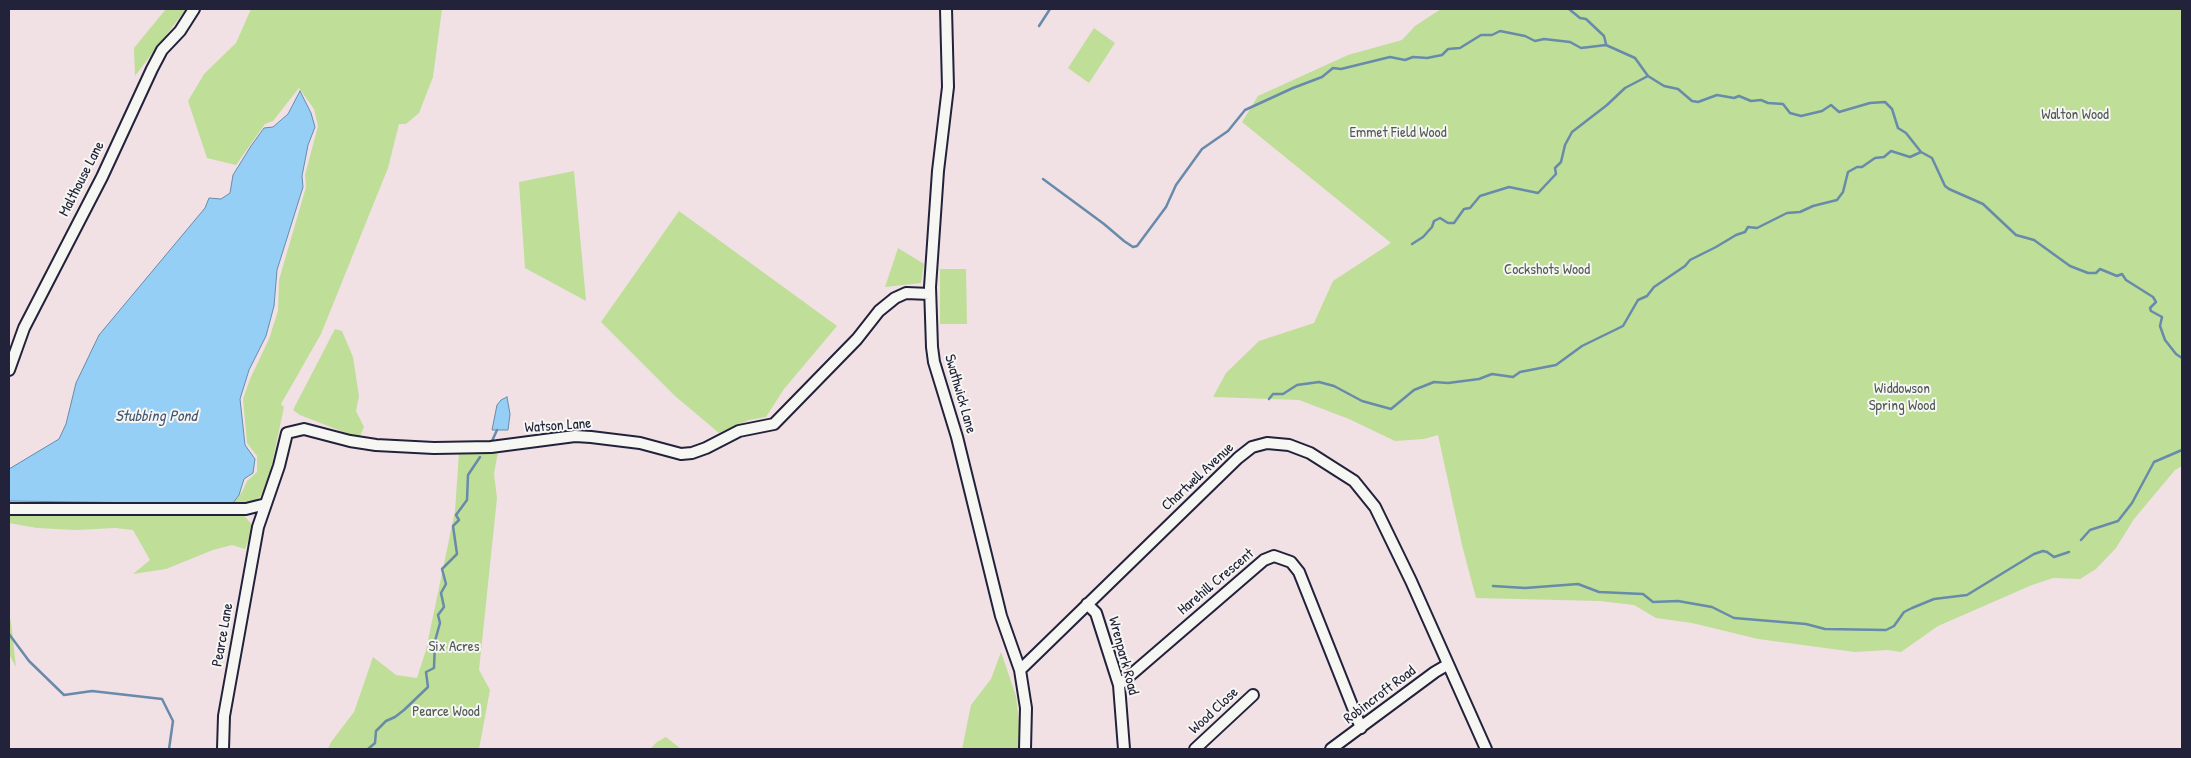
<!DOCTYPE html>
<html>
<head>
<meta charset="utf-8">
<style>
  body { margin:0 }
  #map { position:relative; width:2191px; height:758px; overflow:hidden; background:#f1e1e5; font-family:"Patrick Hand",sans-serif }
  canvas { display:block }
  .frame { position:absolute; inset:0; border:10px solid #22223b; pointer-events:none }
</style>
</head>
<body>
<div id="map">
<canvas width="2191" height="758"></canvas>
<div class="frame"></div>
</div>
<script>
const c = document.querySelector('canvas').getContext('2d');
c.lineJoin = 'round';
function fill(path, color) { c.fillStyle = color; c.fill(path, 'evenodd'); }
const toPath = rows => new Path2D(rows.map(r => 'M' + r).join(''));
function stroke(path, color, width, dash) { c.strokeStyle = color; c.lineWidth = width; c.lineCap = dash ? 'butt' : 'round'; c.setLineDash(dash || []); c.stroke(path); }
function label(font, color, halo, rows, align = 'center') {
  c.font = font + ' "Patrick Hand",sans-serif'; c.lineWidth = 4; c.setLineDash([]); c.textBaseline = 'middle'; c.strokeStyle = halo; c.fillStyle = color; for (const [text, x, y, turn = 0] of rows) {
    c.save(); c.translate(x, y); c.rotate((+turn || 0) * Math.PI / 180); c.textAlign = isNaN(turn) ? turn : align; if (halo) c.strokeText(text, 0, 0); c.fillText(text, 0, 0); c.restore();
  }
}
const green = toPath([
  [166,9,186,9,135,76,134,48],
  [251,9,442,9,433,77,419,113,406,124,399,124,388,168,321,334,281,404,284,407,269,478,260,497,251,503,238,505,233,503,242,492,247,481,257,472,257,456,247,443,243,399,250,379,269,339,278,311,279,280,306,187,305,175,318,126,314,109,299,88,273,121,265,124,236,165,207,158,188,101,204,74,236,43],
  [1441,9,2182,9,2182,466,2175,470,2134,519,2116,548,2096,569,2080,579,2053,578,2032,585,1938,626,1901,652,1888,650,1855,652,1758,639,1692,623,1656,618,1634,605,1599,601,1476,598,1462,545,1438,435,1424,439,1395,441,1349,419,1299,400,1213,397,1226,373,1259,341,1314,323,1333,281,1391,243,1242,122,1258,96,1348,55,1402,40,1415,26],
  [1094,28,1115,43,1089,83,1068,68],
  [574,171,586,301,525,268,519,182],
  [679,211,837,326,784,389,766,417,749,420,719,433,675,396,601,322],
  [898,248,924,264,921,283,885,287],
  [940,269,966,269,967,324,940,324],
  [335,329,342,331,353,357,359,396,356,411,364,427,359,438,300,415,293,410],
  [498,452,494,474,497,498,479,670,490,690,479,749,328,749,331,742,354,712,373,657,396,675,417,678,426,650,455,511,459,453],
  [9,512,241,512,254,527,245,549,232,545,213,550,166,569,133,574,150,560,133,530,115,528,76,530,37,528,9,523],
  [9,615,11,622,16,667,9,654],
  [1001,652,1016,696,1019,721,1019,749,962,749,971,705,991,679],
  [666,737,681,749,650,749,657,742]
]);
const water = toPath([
  [300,91,311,113,315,127,308,145,302,176,303,187,277,270,274,306,266,336,249,370,240,399,245,445,255,459,253,473,244,479,239,495,233,503,229,504,9,501,9,469,59,439,66,424,76,383,99,335,205,208,209,198,221,199,230,193,233,175,251,146,264,128,273,127,288,114,300,91],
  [507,397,510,414,508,430,492,430,497,405,501,400,507,397]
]);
const stream = toPath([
  [1569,9,1580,18,1586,19,1604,36,1606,44],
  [1039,26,1050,9],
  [1043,179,1104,224,1124,241,1133,247,1137,246,1166,207,1176,185,1202,149,1228,131,1245,110,1293,88,1322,77,1333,68,1341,69,1390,57,1405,60,1413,57,1427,58,1442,55,1448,49,1460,48,1481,35,1492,35,1500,31,1525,36,1535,41,1544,39,1570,42,1581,48,1606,45,1635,58,1648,76,1664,86,1678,89,1692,101,1698,102,1717,95,1734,98,1739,96,1751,101,1761,100,1768,103,1783,104,1790,113,1801,116,1822,111,1831,105,1839,112,1870,103,1885,102,1892,109,1898,128,1906,133,1921,152,1932,158,1945,186,1949,189,1983,204,2016,235,2034,240,2070,266,2088,273,2096,273,2100,269,2117,276,2122,274,2126,280,2153,297,2156,302,2150,308,2151,311,2162,317,2160,326,2165,340,2176,354,2182,358],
  [1412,244,1423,237,1432,227,1434,221,1440,218,1448,223,1454,223,1464,209,1470,208,1480,196,1509,187,1538,193,1556,174,1555,168,1561,162,1565,145,1572,132,1607,105,1625,88,1648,76],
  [1269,399,1273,394,1283,394,1297,385,1319,382,1334,386,1362,401,1391,409,1414,390,1434,382,1448,383,1479,379,1492,374,1513,377,1520,372,1556,365,1582,346,1623,326,1638,300,1647,296,1654,287,1685,266,1690,260,1716,247,1736,235,1745,232,1748,227,1757,228,1787,213,1800,212,1813,206,1837,200,1843,192,1848,172,1857,167,1862,167,1875,158,1884,157,1891,151,1910,157,1921,152],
  [487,443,492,441,497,430],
  [2081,540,2090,530,2118,521,2132,503,2154,462,2182,450],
  [1493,586,1525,588,1578,584,1599,592,1643,594,1653,602,1678,601,1712,607,1734,618,1806,624,1825,629,1886,630,1894,626,1904,612,1912,608,1934,599,1967,595,2034,554,2043,551,2047,552,2054,557,2069,552],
  [9,634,29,661,64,695,92,691,162,699,173,721,169,749],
  [368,749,375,743,376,731,386,721,395,717,404,710,428,687,426,672,434,668,435,641,440,623,438,615,444,607,441,593,446,584,442,569,457,554,453,526,459,520,456,515,467,500,468,475,480,457]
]);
const minor = toPath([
  [946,9,948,87,938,171,930,287,932,347,934,362,957,437,1001,616,1020,670,1026,708,1025,749],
  [9,370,24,328,102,177,152,69,162,50,180,31,194,9],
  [9,509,246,509,266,504],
  [1087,604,1096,613,1119,685,1124,749],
  [1020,670,1238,458,1252,447,1267,443,1289,445,1310,453,1354,481,1375,507,1411,581,1486,749],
  [1119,685,1264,560,1274,556,1291,562,1299,572,1361,728],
  [223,749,224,716,258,527,279,466,287,433,304,429,350,441,376,445,434,448,491,447,575,436,591,437,640,443,681,454,692,453,706,448,739,431,774,424,857,339,879,311,895,298,906,293,930,294],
  [1195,749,1253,695],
  [1331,749,1435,672,1447,665]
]);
const parkNames = [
  ["Walton Wood",2075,115],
  ["Emmet Field Wood",1398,133],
  ["Cockshots Wood",1547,270],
  ["Widdowson",1902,389],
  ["Spring Wood",1902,406],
  ["Six Acres",454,647],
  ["Pearce Wood",446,712]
];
const streetNames = [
  ["Malthouse Lane",82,179,-63],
  ["Swathwick Lane",960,394,74],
  ["Watson Lane",558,426,-4],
  ["Chartwell Avenue",1198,477,-43],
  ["Harehill Crescent",1216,582,-40],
  ["Pearce Lane",223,635,-80],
  ["Wrenpark Road",1123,656,75],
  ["Robincroft Road",1380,695,-37],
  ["Wood Close",1214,711,-43]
];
const waterNames = [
  ["Stubbing Pond",156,417]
];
fill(green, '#bfde97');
fill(water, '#96cff6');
stroke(water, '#688aab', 1);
stroke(stream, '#688aab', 2.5);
stroke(minor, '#22223b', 14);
stroke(minor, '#f6f6f2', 10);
label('15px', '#515a57', '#f6f6f2', parkNames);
label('15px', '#22223b', '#f6f6f2', streetNames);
label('italic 16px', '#455673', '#f6f6f2', waterNames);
</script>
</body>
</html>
